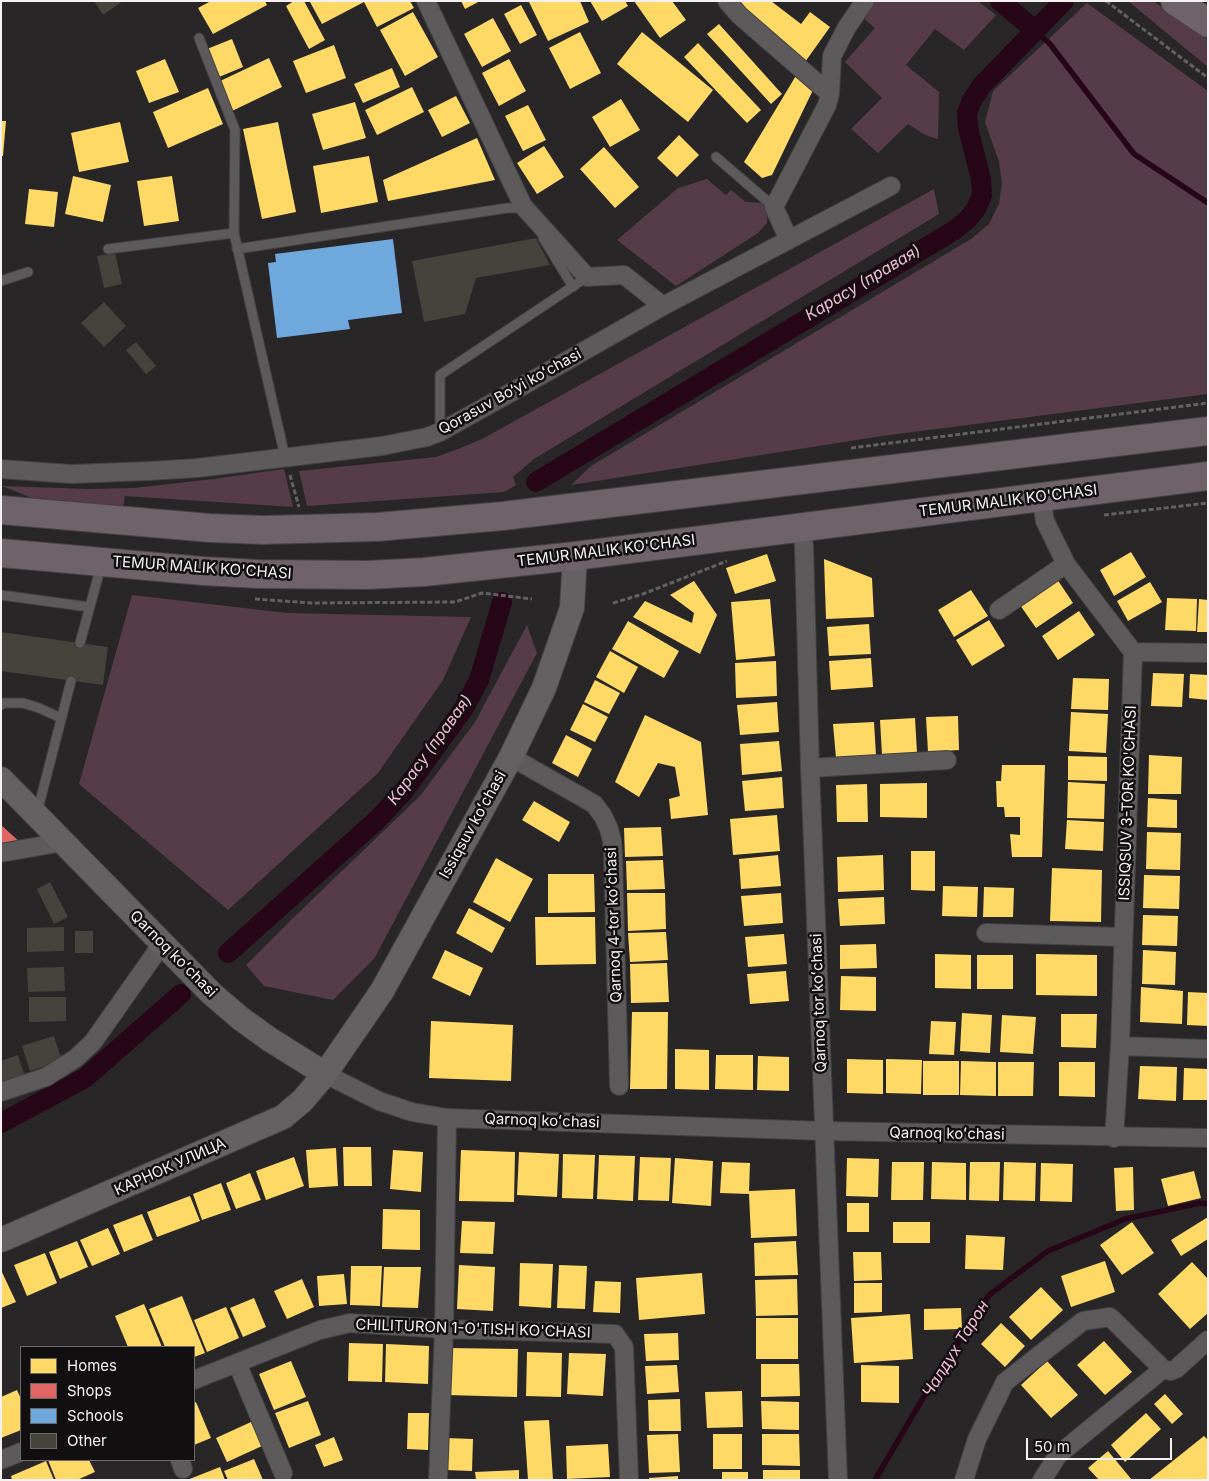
<!DOCTYPE html>
<html>
<head>
<meta charset="utf-8">
<style>
  body { margin:0 }
  #map { position:relative; width:1209px; height:1481px; overflow:hidden; background:#292627; font-family:Inter,sans-serif }
  canvas { display:block }
  .frame { position:absolute; inset:0; border:2px solid #f5f1f3; pointer-events:none }
  .legend { position:absolute; left:20px; top:1346px; width:175px; height:115px; box-sizing:border-box; background:#110f10; border:1px solid #6c696b; margin:0; padding:6px 9px; list-style:none; font-size:15px; color:#f5f1f3 }
  .legend li { display:flex; align-items:center; gap:10px; height:25px }
  .legend b { width:25px; border:1px solid #6c696b }
  .scale { position:absolute; left:1026px; top:1438px; width:146px; height:22px; box-sizing:border-box; border:2px solid #f5f1f3; border-top:0; padding-left:6px; font-size:15px; line-height:18px; white-space:nowrap; color:#f5f1f3; -webkit-text-stroke:4px #110f10; paint-order:stroke }
</style>
</head>
<body>
<div id="map">
<canvas width="1209" height="1481"></canvas>
<div class="frame"></div>
<ul class="legend">
<li><b style="height:14px;background:#ffd966"></b>Homes</li>
<li><b style="height:14px;background:#e06666"></b>Shops</li>
<li><b style="height:14px;background:#6fa8dc"></b>Schools</li>
<li><b style="height:14px;background:#44433c"></b>Other</li>
</ul>
<div class="scale">50 m</div>
</div>
<script>
const c = document.querySelector('canvas').getContext('2d');
c.lineJoin = 'round';
function fill(path, color) { c.fillStyle = color; c.fill(path, 'evenodd'); }
const toPath = rows => new Path2D(rows.map(r => 'M' + r).join(''));
function stroke(path, color, width, dash) { c.strokeStyle = color; c.lineWidth = width; c.lineCap = dash ? 'butt' : 'round'; c.setLineDash(dash || []); c.stroke(path); }
function label(font, color, halo, rows, align = 'center') {
  c.font = font + ' Inter,sans-serif'; c.lineWidth = 5; c.setLineDash([]); c.textBaseline = 'middle'; c.strokeStyle = halo; c.fillStyle = color; for (const [text, x, y, turn = 0] of rows) {
    c.save(); c.translate(x, y); c.rotate((+turn || 0) * Math.PI / 180); c.textAlign = isNaN(turn) ? turn : align; if (halo) c.strokeText(text, 0, 0); c.fillText(text, 0, 0); c.restore();
  }
}
const green = toPath([
  [875,1,978,1,996,15,964,50,935,29,906,65,939,92,938,139,925,135,908,124,878,153,851,129,882,98,845,62,875,28,862,17],
  [1128,1,1153,1,1208,40,1208,67],
  [1087,3,1208,91,1208,394,882,436,571,485,591,466,971,239,989,224,999,204,1002,183,999,162,985,122,993,91],
  [707,179,726,195,731,190,746,202,763,203,767,210,767,223,758,233,676,286,617,240,678,188],
  [934,189,939,214,534,459,513,477,516,485,504,492,307,506,299,471,436,457,463,447,484,438],
  [284,469,293,507,125,496,123,506,32,498,2,486,90,489,134,488,213,479],
  [132,595,287,613,471,617,443,680,378,773,228,910,79,784],
  [527,625,537,653,374,959,333,1000,264,986,246,965,293,918,420,796,475,722]
]);
const homes = toPath([
  [211,1,265,1,267,5,213,34,198,8],
  [294,1,304,1,325,40,309,49,286,6],
  [311,1,410,1,414,8,377,27,364,2,322,24,310,2],
  [461,1,480,1,465,9],
  [580,1,589,22,548,41,529,2],
  [590,1,625,1,628,6,602,21],
  [634,1,672,1,686,20,660,38],
  [735,1,771,1,801,24,810,12,830,27,805,62],
  [521,5,537,35,520,44,504,14],
  [413,12,438,57,405,76,380,30],
  [493,18,511,51,482,67,464,34],
  [719,24,782,94,771,104,707,34],
  [580,32,601,73,570,89,549,48],
  [642,32,713,90,688,122,617,64],
  [232,39,243,67,219,77,207,49],
  [698,43,761,110,747,123,684,57],
  [334,45,346,78,306,93,293,61],
  [269,58,282,87,232,111,218,82],
  [165,59,179,92,149,103,136,71],
  [509,59,526,91,499,106,482,73],
  [392,68,400,87,363,103,354,84],
  [797,74,813,90,772,175,762,178,744,162],
  [412,87,424,112,377,135,365,110],
  [208,88,223,124,168,148,153,112],
  [456,96,470,123,442,137,428,110],
  [621,99,640,130,610,147,592,117],
  [355,102,366,138,323,150,312,114],
  [528,105,546,140,523,151,505,116],
  [1,121,6,121,3,156,1,156],
  [120,122,129,162,79,172,71,133],
  [278,122,296,212,262,219,243,129],
  [679,135,699,155,677,177,657,158],
  [477,138,495,180,388,201,383,180],
  [544,146,564,177,537,194,517,163],
  [604,147,639,187,615,208,580,169],
  [369,156,378,202,321,213,313,166],
  [73,176,111,185,103,222,65,214],
  [172,176,179,221,144,226,137,181],
  [29,189,58,192,54,227,25,224],
  [1131,552,1146,577,1114,596,1100,570],
  [767,554,776,581,735,594,726,568],
  [824,559,872,578,874,617,826,619],
  [1057,579,1073,603,1036,628,1020,605],
  [694,581,717,615,700,654,633,617,645,601,692,623,694,613,670,595],
  [1150,582,1162,602,1128,621,1117,601],
  [971,590,988,616,954,637,938,610],
  [1167,598,1197,599,1196,631,1165,630],
  [770,599,775,656,736,660,731,602],
  [1199,599,1208,600,1208,632,1197,632],
  [1079,611,1095,635,1058,660,1042,636],
  [989,620,1005,646,972,666,956,640],
  [628,621,679,651,664,678,612,649],
  [869,624,871,654,829,656,827,627],
  [610,651,638,667,624,693,596,677],
  [871,658,873,687,831,690,829,661],
  [776,661,777,696,736,698,735,663],
  [1153,673,1184,674,1182,707,1151,706],
  [1190,674,1208,675,1208,700,1189,698],
  [1073,678,1109,679,1108,710,1071,709],
  [595,680,620,693,609,714,584,702],
  [777,702,779,732,740,735,737,705],
  [583,704,608,717,595,742,570,730],
  [1071,712,1108,714,1106,753,1069,751],
  [645,715,701,742,708,815,671,819,669,799,680,796,675,767,658,763,639,797,615,782],
  [958,716,959,750,928,752,926,717],
  [915,718,917,753,882,755,880,720],
  [874,722,876,755,836,758,833,724],
  [566,735,592,749,578,777,552,763],
  [779,741,782,771,742,775,740,744],
  [1149,755,1182,757,1181,794,1148,794],
  [1068,756,1107,757,1107,781,1068,780],
  [1002,765,1045,765,1042,857,1012,857,1010,834,1020,835,1020,817,1005,817,1004,807,997,807,996,781,1001,781],
  [782,777,784,808,745,811,742,781],
  [1068,782,1105,784,1104,819,1067,818],
  [927,783,927,818,880,817,880,784],
  [867,784,868,822,837,822,836,785],
  [1148,798,1177,800,1177,828,1147,827],
  [534,801,570,822,559,842,522,820],
  [777,815,780,851,733,855,730,819],
  [1067,820,1104,822,1103,851,1065,849],
  [661,827,663,856,625,857,624,828],
  [1147,832,1181,833,1180,870,1146,869],
  [911,851,935,851,935,891,911,890],
  [778,855,781,886,741,889,739,859],
  [883,855,884,890,838,892,837,857],
  [496,858,533,879,510,922,473,902],
  [663,860,665,889,627,890,626,861],
  [1052,868,1102,870,1101,922,1050,921],
  [548,874,594,874,595,912,548,913],
  [1144,875,1180,876,1179,909,1143,908],
  [943,886,978,887,977,917,942,916],
  [984,887,1014,888,1013,917,983,917],
  [627,893,665,893,666,929,628,931],
  [781,893,783,923,744,926,741,896],
  [884,897,885,924,840,926,838,899],
  [469,908,505,928,492,953,456,933],
  [1143,915,1178,916,1177,946,1142,945],
  [535,917,595,917,596,964,536,965],
  [666,932,668,960,630,962,628,933],
  [784,934,787,964,748,967,745,937],
  [876,944,877,968,840,969,840,945],
  [445,950,483,968,470,996,432,978],
  [1143,950,1176,952,1175,985,1142,984],
  [935,954,971,955,971,989,935,988],
  [1036,954,1097,955,1097,996,1036,995],
  [977,955,1013,955,1013,989,977,989],
  [667,963,669,1002,631,1003,630,964],
  [786,971,789,1001,750,1004,747,974],
  [841,976,876,977,876,1011,840,1010],
  [1141,987,1183,991,1182,1024,1140,1022],
  [1188,992,1208,993,1208,1026,1187,1025],
  [632,1012,668,1012,667,1089,630,1089],
  [962,1013,992,1015,990,1053,960,1051],
  [1061,1014,1097,1014,1096,1048,1061,1047],
  [1002,1015,1036,1017,1033,1054,1000,1052],
  [431,1021,513,1025,511,1081,429,1078],
  [931,1021,956,1022,954,1055,929,1054],
  [675,1049,709,1050,709,1090,675,1089],
  [716,1055,753,1055,753,1090,715,1089],
  [758,1056,789,1057,789,1091,757,1090],
  [847,1059,883,1060,883,1094,847,1093],
  [886,1059,922,1060,921,1094,886,1093],
  [923,1061,959,1061,959,1095,923,1095],
  [961,1061,996,1062,996,1096,960,1095],
  [998,1062,1034,1062,1033,1096,998,1096],
  [1059,1062,1095,1062,1095,1097,1059,1096],
  [1140,1066,1177,1067,1176,1101,1138,1099],
  [1184,1068,1208,1069,1208,1100,1183,1100],
  [343,1147,371,1147,372,1186,344,1186],
  [336,1148,338,1186,309,1188,306,1150],
  [393,1150,423,1152,421,1192,390,1189],
  [461,1150,515,1152,514,1202,459,1201],
  [519,1152,559,1154,557,1197,517,1195],
  [563,1154,595,1155,593,1199,562,1198],
  [599,1155,635,1156,633,1201,597,1199],
  [294,1157,304,1186,266,1200,256,1171],
  [640,1157,671,1158,669,1201,638,1200],
  [675,1158,713,1161,711,1206,672,1203],
  [847,1158,879,1159,878,1197,846,1196],
  [722,1162,750,1163,749,1191,795,1189,797,1236,751,1238,749,1194,720,1193],
  [892,1162,924,1162,923,1200,891,1200],
  [932,1162,966,1163,966,1200,931,1199],
  [970,1162,1000,1162,999,1201,969,1200],
  [1004,1162,1036,1163,1035,1201,1003,1200],
  [1041,1163,1073,1164,1072,1202,1040,1201],
  [1133,1167,1134,1210,1116,1211,1114,1168],
  [1194,1171,1201,1198,1168,1206,1161,1179],
  [250,1173,261,1200,236,1209,226,1183],
  [221,1183,231,1210,202,1220,193,1194],
  [190,1196,200,1221,157,1237,147,1212],
  [847,1203,869,1203,869,1232,847,1232],
  [383,1209,420,1210,420,1250,382,1249],
  [142,1214,153,1240,124,1252,113,1225],
  [1208,1217,1208,1239,1181,1256,1171,1240],
  [462,1221,495,1222,493,1254,460,1253],
  [893,1222,930,1222,930,1243,893,1243],
  [1132,1222,1154,1253,1122,1275,1100,1245],
  [108,1228,120,1254,92,1266,80,1240],
  [966,1235,1005,1237,1003,1270,965,1269],
  [77,1241,88,1267,60,1279,49,1252],
  [796,1241,798,1275,755,1276,754,1243],
  [853,1252,881,1252,882,1280,854,1281],
  [45,1253,57,1283,27,1296,14,1265],
  [1105,1261,1115,1292,1071,1307,1061,1276],
  [1192,1262,1208,1279,1208,1313,1190,1329,1158,1294],
  [520,1263,553,1264,551,1308,519,1306],
  [459,1265,495,1267,493,1311,457,1309],
  [559,1265,587,1266,585,1309,557,1308],
  [351,1266,382,1266,380,1306,350,1305],
  [384,1267,421,1267,418,1308,382,1307],
  [1,1270,16,1302,1,1308],
  [702,1273,705,1314,639,1320,636,1278],
  [344,1274,347,1304,319,1306,317,1276],
  [302,1279,314,1307,287,1319,274,1291],
  [797,1279,798,1315,756,1316,755,1280],
  [595,1281,621,1282,620,1313,593,1312],
  [854,1283,882,1283,882,1312,854,1313],
  [1041,1287,1063,1310,1031,1340,1009,1317],
  [182,1296,205,1353,194,1357,194,1347,165,1347,149,1309],
  [254,1298,266,1327,243,1337,230,1308],
  [144,1304,162,1347,128,1347,115,1316],
  [226,1307,239,1338,207,1352,194,1320],
  [961,1308,962,1329,924,1330,924,1309],
  [910,1314,913,1359,854,1363,851,1318],
  [756,1318,798,1318,798,1359,756,1359],
  [1001,1323,1025,1346,1005,1367,981,1344],
  [678,1333,679,1360,646,1361,644,1334],
  [1104,1341,1132,1372,1105,1395,1077,1365],
  [349,1343,383,1344,382,1382,348,1381],
  [386,1344,429,1346,428,1384,385,1382],
  [448,1348,518,1349,517,1397,448,1395],
  [527,1352,562,1353,561,1397,526,1396],
  [569,1353,606,1354,603,1396,567,1394],
  [291,1361,306,1397,274,1410,259,1374],
  [1047,1361,1078,1395,1051,1418,1021,1385],
  [761,1364,799,1364,800,1396,761,1397],
  [677,1365,679,1392,647,1394,645,1366],
  [861,1365,899,1366,899,1403,861,1402],
  [17,1390,21,1399,21,1430,1,1438,1,1397],
  [742,1391,743,1427,707,1428,705,1392],
  [1165,1394,1183,1414,1172,1424,1154,1404],
  [680,1399,681,1431,649,1431,648,1400],
  [308,1401,321,1435,289,1448,275,1413],
  [761,1401,799,1402,799,1430,762,1429],
  [196,1402,211,1438,194,1445,194,1403],
  [408,1413,429,1413,428,1450,407,1449],
  [1146,1413,1161,1429,1125,1462,1111,1445],
  [549,1420,553,1480,528,1480,524,1421],
  [251,1422,262,1446,227,1462,216,1438],
  [678,1434,680,1472,649,1473,647,1435],
  [713,1434,742,1434,742,1469,713,1469],
  [762,1434,799,1434,800,1466,762,1465],
  [1204,1436,1208,1440,1208,1480,1149,1480],
  [334,1437,343,1460,324,1467,315,1445],
  [446,1438,473,1439,472,1471,445,1470],
  [608,1444,610,1477,567,1479,566,1446],
  [1108,1451,1132,1480,1099,1480,1088,1468],
  [254,1459,263,1480,228,1480,224,1471],
  [48,1460,89,1460,95,1472,77,1480,56,1480],
  [46,1461,54,1480,12,1480,11,1476],
  [220,1467,225,1480,187,1480],
  [519,1470,519,1480,476,1480,475,1472],
  [763,1470,800,1470,800,1480,763,1480],
  [722,1472,748,1472,748,1480,722,1480],
  [678,1476,678,1480,649,1480,649,1478]
]);
const shops = toPath([
  [1,825,21,843,1,848]
]);
const schools = toPath([
  [393,239,402,313,348,320,350,329,277,338,268,263,276,262,275,254]
]);
const stream = toPath([
  [1036,31,1050,44,1134,154,1208,203],
  [875,1480,923,1398,989,1295,1048,1251,1125,1219,1200,1203,1208,1204]
]);
const canal = toPath([
  [1000,1,1036,31],
  [536,482,953,231,967,220,976,209,982,195,981,179,968,128,967,114,971,102,982,85,1064,1],
  [228,953,378,819,404,791,464,708,479,680,502,602],
  [1,1123,85,1078,181,994]
]);
const building = toPath([
  [94,1,123,1,103,15],
  [536,238,550,265,476,278,465,314,424,322,412,261],
  [115,253,122,284,104,288,97,256],
  [104,302,126,326,104,347,81,323],
  [136,342,156,366,146,374,126,350],
  [1,632,108,647,103,685,1,671],
  [50,882,68,917,54,924,37,889],
  [64,927,64,951,27,952,27,928],
  [75,931,93,931,93,953,75,953],
  [64,967,65,991,28,992,27,968],
  [29,997,66,997,66,1021,29,1022],
  [54,1036,62,1061,30,1071,22,1046],
  [18,1055,26,1080,1,1088,1,1061]
]);
const path = toPath([
  [1106,1,1208,78],
  [851,448,1208,403],
  [290,475,299,507],
  [1104,515,1208,503],
  [255,599,312,603,455,602,482,593,532,599],
  [613,603,643,594,727,561]
]);
const lane = toPath([
  [199,38,235,130,234,233,285,457],
  [716,157,774,207],
  [543,238,573,287],
  [108,249,234,233],
  [237,249,507,208,520,208,523,206,524,208],
  [1,281,28,272],
  [440,432,440,375,587,277],
  [1,595,89,607],
  [80,643,101,566],
  [1,705,4,703,23,703,39,708,61,718],
  [37,813,71,681]
]);
const street = toPath([
  [426,1,523,206,587,277,624,275,663,306],
  [727,1,739,15,830,94],
  [789,240,774,207,827,105,830,94,832,56,847,27,865,1],
  [1,469,71,474,149,471,197,468,382,446,427,437,440,432,519,388,663,306,891,186],
  [1041,496,1045,521,1066,564,1133,652,1120,1046,1114,1138],
  [801,526,804,546,810,768,838,1480],
  [999,610,1066,564],
  [1133,652,1208,653],
  [511,757,594,804,603,816,609,829,612,841,613,855,619,1086],
  [810,768,947,760],
  [1,853,63,842],
  [986,933,1123,937],
  [1120,1046,1208,1049],
  [325,1074,379,1101,412,1112,447,1118,824,1131,1208,1138],
  [1,1092,46,1077,76,1058,93,1042,162,944],
  [237,1363,283,1473],
  [194,1380,320,1330,350,1323,444,1329,615,1334,624,1347,629,1480],
  [1,1460,21,1452],
  [180,1460,183,1469],
  [438,1479,444,1329,447,1118],
  [964,1480,977,1439,1005,1382,1083,1321,1110,1317,1163,1369,1171,1371,1176,1369,1208,1340],
  [1042,1480,1058,1455,1163,1369]
]);
const secondary = toPath([
  [1,779,212,994,240,1018,269,1039,325,1074],
  [1,1240,283,1117,303,1100,325,1074,382,991,511,757,544,688,572,608,575,556]
]);
const highway = toPath([
  [1175,1,1208,23],
  [1,510,210,528,263,530,377,527,503,516,1208,431],
  [1,553,203,571,258,574,367,575,424,572,575,556,1208,476]
]);
const streetNames = [
  ["Qorasuv Bo‘yi koʻchasi",510,392,-29],
  ["TEMUR MALIK KO'CHASI",1008,501,-7],
  ["TEMUR MALIK KO'CHASI",606,551,-7],
  ["TEMUR MALIK KO'CHASI",202,568,4],
  ["ISSIQSUV 3-TOR KO'CHASI",1128,803,-88],
  ["Issiqsuv koʻchasi",473,825,-61],
  ["Qarnoq 4-tor koʻchasi",614,925,-92],
  ["Qarnoq koʻchasi",173,954,45],
  ["Qarnoq tor koʻchasi",819,1003,-92],
  ["Qarnoq koʻchasi",542,1121,2],
  ["Qarnoq koʻchasi",947,1134,1],
  ["КАРНОК УЛИЦА",170,1167,-24],
  ["CHILITURON 1-O'TISH KO'CHASI",473,1329,2]
];
const waterNames = [
  ["Карасу (правая)",863,283,-31],
  ["Карасу (правая)",430,750,-54],
  ["Чалдух Тарон",956,1349,-58]
];
fill(green, '#563c49');
fill(homes, '#ffd966');
fill(shops, '#e06666');
fill(schools, '#6fa8dc');
stroke(stream, '#270618', 5.5);
stroke(canal, '#270618', 20);
fill(building, '#44433c');
stroke(lane, '#434141', 11);
stroke(street, '#434141', 20);
stroke(secondary, '#434141', 26);
stroke(highway, '#434141', 30);
stroke(path, '#626061', 3, [5, 2.5]);
stroke(lane, '#5c5a5b', 9);
stroke(street, '#5c5a5b', 18);
stroke(secondary, '#656062', 24);
stroke(highway, '#706269', 28);
label('15px', '#f5f1f3', '#110f10', streetNames);
label('italic 16px', '#f9bbd7', '#110f10', waterNames);
</script>
</body>
</html>
